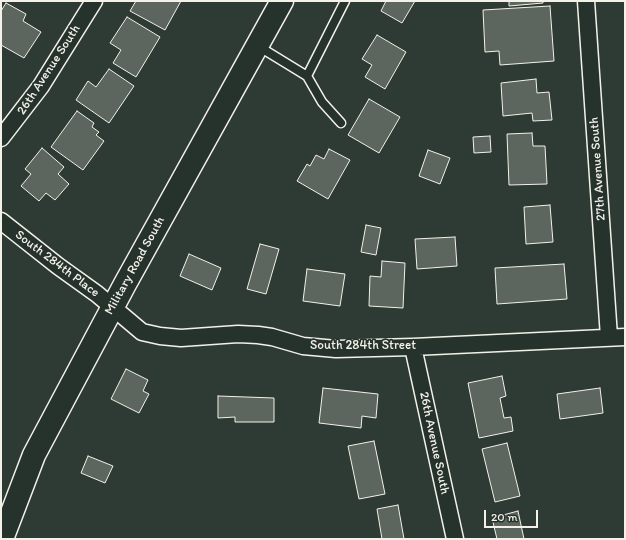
<!DOCTYPE html>
<html>
<head>
<meta charset="utf-8">
<style>
  body { margin:0 }
  #map { position:relative; width:626px; height:540px; overflow:hidden; background:#2e3b34; font-family:Itim,sans-serif }
  canvas { display:block }
  .frame { position:absolute; inset:0; border:2px solid #f4f1e8; pointer-events:none }
  .scale { position:absolute; left:484px; top:510px; width:54px; height:18px; box-sizing:border-box; border:2px solid #f4f1e8; border-top:0; padding-left:5px; font-size:12px; line-height:14px; white-space:nowrap; color:#f4f1e8; -webkit-text-stroke:3px #26332d; paint-order:stroke }
</style>
</head>
<body>
<div id="map">
<canvas width="626" height="540"></canvas>
<div class="frame"></div>
<div class="scale">20 m</div>
</div>
<script>
const c = document.querySelector('canvas').getContext('2d');
c.lineJoin = 'round';
function fill(path, color) { c.fillStyle = color; c.fill(path, 'evenodd'); }
const toPath = rows => new Path2D(rows.map(r => 'M' + r).join(''));
function stroke(path, color, width, dash) { c.strokeStyle = color; c.lineWidth = width; c.lineCap = dash ? 'butt' : 'round'; c.setLineDash(dash || []); c.stroke(path); }
function label(font, color, halo, rows, align = 'center') {
  c.font = font + ' Itim,sans-serif'; c.lineWidth = 3.5; c.setLineDash([]); c.textBaseline = 'middle'; c.strokeStyle = halo; c.fillStyle = color; for (const [text, x, y, turn = 0] of rows) {
    c.save(); c.translate(x, y); c.rotate((+turn || 0) * Math.PI / 180); c.textAlign = isNaN(turn) ? turn : align; if (halo) c.strokeText(text, 0, 0); c.fillText(text, 0, 0); c.restore();
  }
}
const building = toPath([
  [136,1,181,1,165,30,130,11,136,1],
  [386,1,415,1,402,23,381,11,386,1],
  [509,1,543,1,543,3,509,6,509,1],
  [6,3,26,14,23,21,41,32,24,58,1,45,1,11,6,3],
  [550,6,554,61,500,65,499,51,485,52,483,10,550,6],
  [127,17,160,37,136,77,113,63,121,50,110,43,127,17],
  [377,35,406,52,385,89,365,77,372,65,362,59,377,35],
  [109,69,134,86,109,123,76,100,88,81,96,87,109,69],
  [536,79,537,93,549,92,552,120,533,121,532,113,503,116,501,83,536,79],
  [369,99,400,117,379,153,348,135,369,99],
  [77,111,94,123,92,127,99,132,96,135,104,141,83,170,51,147,77,111],
  [532,133,533,146,545,146,547,184,509,185,507,134,532,133],
  [490,136,491,152,474,153,473,137,490,136],
  [42,148,64,167,58,174,69,184,55,200,46,193,39,201,21,186,31,174,25,169,42,148],
  [329,149,350,160,328,199,297,181,307,164,310,166,316,155,324,159,329,149],
  [428,150,450,158,440,184,419,176,428,150],
  [550,205,553,242,526,244,524,207,550,205],
  [366,225,381,228,376,255,361,252,366,225],
  [455,237,457,266,417,269,415,239,455,237],
  [260,244,279,249,266,294,247,289,260,244],
  [189,254,221,268,212,290,180,276,189,254],
  [382,261,405,263,403,308,369,306,370,276,381,277,382,261],
  [564,264,567,299,497,304,495,268,564,264],
  [307,269,345,274,340,306,303,301,307,269],
  [126,369,148,380,143,391,149,394,139,413,111,399,126,369],
  [502,376,506,396,500,398,504,418,511,417,513,431,479,438,468,383,502,376],
  [323,388,378,394,376,418,362,416,361,428,319,423,323,388],
  [600,388,603,413,560,419,557,394,600,388],
  [218,396,274,398,274,422,235,422,235,417,218,418,218,396],
  [374,441,385,494,359,499,348,446,374,441],
  [507,443,520,496,495,502,482,449,507,443],
  [88,456,113,466,105,483,81,473,88,456],
  [398,505,404,539,382,539,377,509,398,505],
  [518,511,524,539,497,539,492,518,518,511]
]);
const service = toPath([
  [258,46,307,76,345,1],
  [307,76,322,102,341,123]
]);
const minor = toPath([
  [586,1,609,337],
  [1,138,41,86,94,1],
  [1,221,58,266,97,294,142,332,160,336,181,338,238,334,258,335,272,337,303,346,336,349,413,347,625,337],
  [413,347,455,539]
]);
const secondary = toPath([
  [2,539,34,455,125,284,282,1]
]);
const streetNames = [
  ["26th Avenue South",49,70,-57],
  ["27th Avenue South",598,169,-94],
  ["South 284th Place",57,264,37],
  ["Military Road South",135,266,-61],
  ["South 284th Street",363,346],
  ["26th Avenue South",434,443,78]
];
fill(building, '#5c655e');
stroke(building, '#f4f1e8', 1);
stroke(service, '#f4f1e8', 11);
stroke(minor, '#f4f1e8', 19);
stroke(secondary, '#f4f1e8', 25);
stroke(service, '#26332d', 8);
stroke(minor, '#26332d', 16);
stroke(secondary, '#26332d', 22);
label('13px', '#f4f1e8', '#26332d', streetNames);
</script>
</body>
</html>
